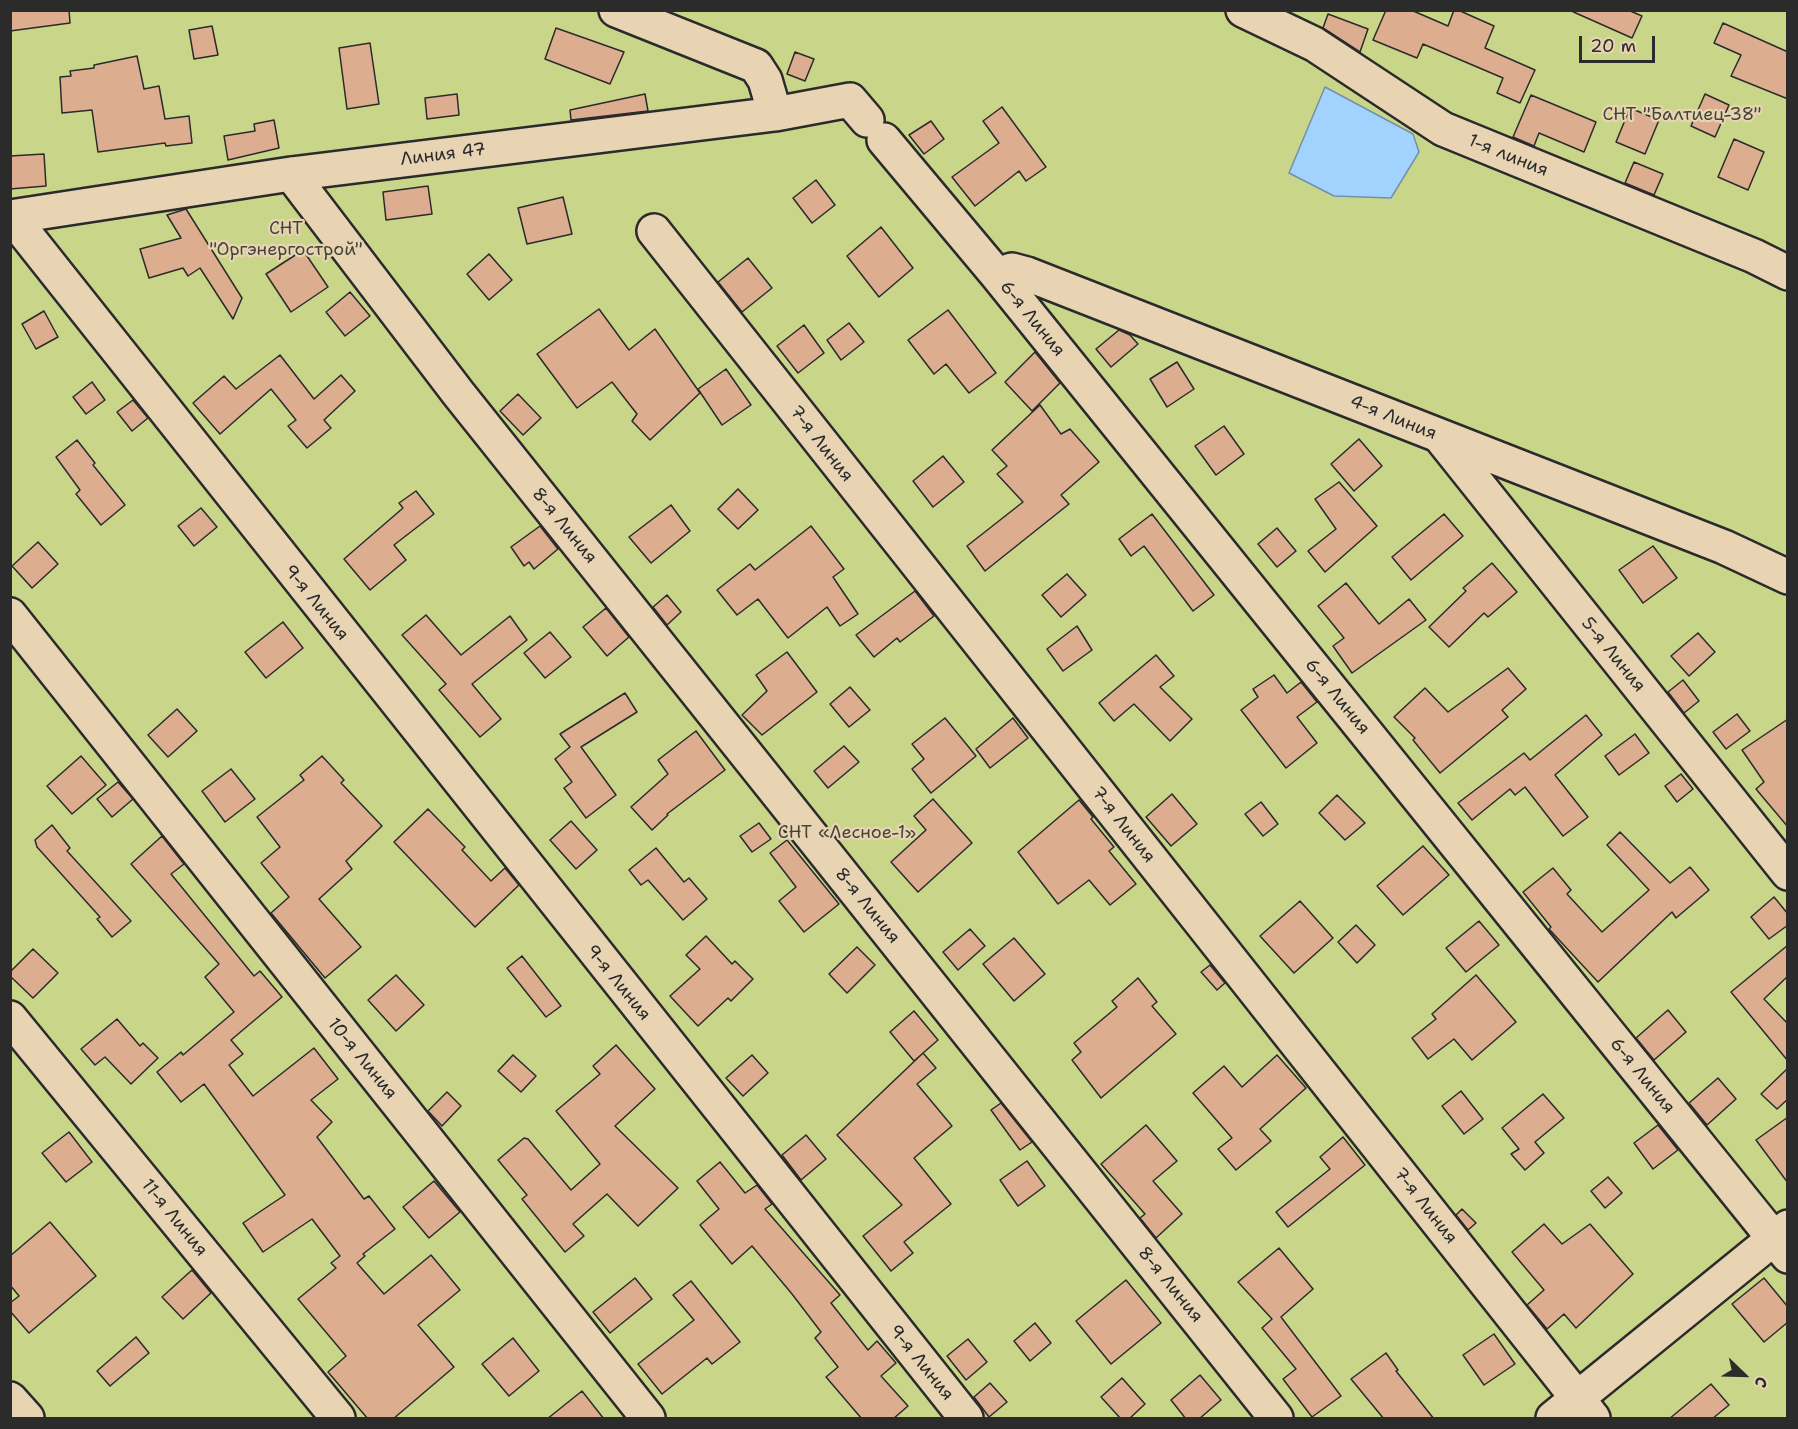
<!DOCTYPE html>
<html>
<head>
<meta charset="utf-8">
<style>
  body { margin:0 }
  #map { position:relative; width:1798px; height:1429px; overflow:hidden; background:#e8d4b2; font-family:"Shantell Sans",sans-serif }
  canvas { display:block }
  .frame { position:absolute; inset:0; border:12px solid #2b2b2b; pointer-events:none }
  .north { position:absolute; left:1714px; top:1345px; width:60px; height:60px; -webkit-text-stroke:4px #e8d4b2; paint-order:stroke; rotate:113deg; font-size:16px; font-weight:700; line-height:24px; text-align:center; color:#2b2b2b }
  .north::after { content:''; display:block; margin:auto; width:21px; height:27px; background:#2b2b2b; clip-path:polygon(50% 0,100% 100%,50% 72%,0 100%) }
  .scale { position:absolute; left:1579px; top:36px; width:76px; height:27px; box-sizing:border-box; border:3px solid #2b2b2b; border-top:0; padding-left:8px; font-size:18px; line-height:21px; white-space:nowrap; color:#2b2b2b; -webkit-text-stroke:4px #e8d4b2; paint-order:stroke }
</style>
</head>
<body>
<div id="map">
<canvas width="1798" height="1429"></canvas>
<div class="frame"></div>
<div class="north">С</div>
<div class="scale">20 m</div>
</div>
<script>
const c = document.querySelector('canvas').getContext('2d');
c.lineJoin = 'round';
function fill(path, color) { c.fillStyle = color; c.fill(path, 'evenodd'); }
const toPath = rows => new Path2D(rows.map(r => 'M' + r).join(''));
function stroke(path, color, width, dash) { c.strokeStyle = color; c.lineWidth = width; c.lineCap = dash ? 'butt' : 'round'; c.setLineDash(dash || []); c.stroke(path); }
function label(font, color, halo, rows, align = 'center') {
  c.font = font + ' "Shantell Sans",sans-serif'; c.lineWidth = 4.5; c.setLineDash([]); c.textBaseline = 'middle'; c.strokeStyle = halo; c.fillStyle = color; for (const [text, x, y, turn = 0] of rows) {
    c.save(); c.translate(x, y); c.rotate((+turn || 0) * Math.PI / 180); c.textAlign = isNaN(turn) ? turn : align; if (halo) c.strokeText(text, 0, 0); c.fillText(text, 0, 0); c.restore();
  }
}
const green = toPath([
  [10,11,1787,11,1787,1418,11,1418]
]);
const water = toPath([
  [1325,87,1413,134,1419,152,1391,198,1334,196,1289,173,1325,87]
]);
const building = toPath([
  [10,10,69,10,70,23,10,31,10,10],
  [1386,10,1411,10,1448,26,1454,10,1458,10,1494,26,1485,48,1535,70,1520,103,1497,93,1503,78,1423,44,1417,58,1373,40,1386,10],
  [1569,10,1628,10,1642,16,1632,38,1569,10],
  [1328,14,1368,29,1360,52,1323,28,1328,14],
  [1723,23,1788,52,1788,99,1731,76,1741,55,1714,43,1723,23],
  [212,26,218,55,194,59,189,30,212,26],
  [556,28,624,52,610,84,545,59,556,28],
  [370,43,379,104,347,109,339,48,370,43],
  [795,52,814,59,805,81,787,74,795,52],
  [137,56,144,89,159,86,165,119,189,116,192,143,166,146,165,143,98,152,92,110,62,113,60,77,71,76,70,71,94,68,94,65,137,56],
  [457,94,459,115,427,119,425,98,457,94],
  [645,94,648,111,571,120,570,110,645,94],
  [1705,94,1729,105,1715,137,1691,126,1705,94],
  [1531,95,1596,122,1584,152,1539,133,1534,146,1513,137,1531,95],
  [1002,107,1046,167,1026,181,1019,171,975,206,952,177,999,143,983,121,1002,107],
  [1630,108,1659,120,1645,154,1616,142,1630,108],
  [274,120,279,148,228,160,224,136,255,131,254,124,274,120],
  [931,121,944,139,924,154,909,135,931,121],
  [1734,139,1764,152,1748,190,1718,177,1734,139],
  [44,154,46,186,10,189,10,156,44,154],
  [1634,162,1663,174,1654,195,1625,183,1634,162],
  [816,180,835,205,812,223,793,198,816,180],
  [428,186,432,214,386,220,383,192,428,186],
  [563,197,572,234,527,244,518,208,563,197],
  [186,209,242,298,233,319,200,268,188,276,183,268,149,278,140,249,181,238,167,215,186,209],
  [881,227,913,268,879,297,847,256,881,227],
  [303,250,328,287,291,312,266,274,303,250],
  [489,254,512,280,489,300,467,274,489,254],
  [748,258,772,288,742,312,718,282,748,258],
  [350,292,370,316,345,336,326,312,350,292],
  [599,309,629,350,655,329,700,393,650,440,632,421,637,414,612,382,577,408,537,354,599,309],
  [948,310,996,373,969,393,946,364,934,374,908,340,948,310],
  [44,311,58,337,36,349,22,324,44,311],
  [849,323,864,342,841,360,827,340,849,323],
  [804,325,824,353,798,373,777,346,804,325],
  [1119,330,1130,335,1138,344,1111,367,1096,349,1119,330],
  [1035,352,1060,383,1032,411,1005,382,1035,352],
  [280,355,314,399,341,375,355,391,324,420,331,428,307,448,288,426,296,420,271,389,220,434,193,403,224,376,236,389,280,355],
  [1177,362,1194,389,1167,407,1150,379,1177,362],
  [726,369,751,405,722,425,698,389,726,369],
  [92,382,105,400,86,414,73,397,92,382],
  [518,394,541,418,523,435,500,411,518,394],
  [133,400,148,418,132,431,117,412,133,400],
  [1040,405,1061,434,1070,429,1099,462,1061,495,1069,504,985,571,967,546,1023,502,997,474,1007,466,992,450,1040,405],
  [1224,426,1244,454,1216,475,1195,446,1224,426],
  [1359,439,1382,466,1354,491,1331,464,1359,439],
  [77,440,95,463,93,465,125,505,101,525,76,494,80,490,56,457,77,440],
  [943,456,964,482,933,507,913,481,943,456],
  [1339,482,1377,526,1325,572,1308,551,1336,529,1315,499,1339,482],
  [738,489,758,510,738,529,718,509,738,489],
  [416,491,434,514,394,545,406,560,370,590,344,559,403,508,399,503,416,491],
  [671,505,690,531,651,563,629,537,671,505],
  [201,508,217,527,194,546,178,526,201,508],
  [1152,514,1214,595,1193,611,1144,546,1131,556,1119,539,1152,514],
  [1444,514,1463,536,1411,580,1392,557,1444,514],
  [540,526,558,549,534,569,529,562,524,566,511,547,540,526],
  [811,526,844,569,833,577,858,614,840,626,827,607,788,638,758,599,737,615,717,590,750,564,755,570,811,526],
  [1277,528,1296,551,1277,567,1258,544,1277,528],
  [38,542,58,564,32,588,12,566,38,542],
  [1653,546,1677,578,1643,603,1619,570,1653,546],
  [1492,563,1517,592,1488,617,1484,613,1449,647,1429,627,1466,591,1463,588,1492,563],
  [1067,574,1086,595,1061,617,1042,595,1067,574],
  [1346,583,1379,624,1409,599,1426,620,1352,673,1333,646,1344,638,1318,606,1346,583],
  [915,591,934,616,900,642,897,638,874,657,856,635,915,591],
  [667,595,681,612,667,625,653,607,667,595],
  [606,608,629,637,607,656,583,627,606,608],
  [426,615,461,655,510,616,527,640,472,684,501,719,480,737,439,690,446,684,402,635,426,615],
  [283,622,303,648,266,678,245,652,283,622],
  [1077,626,1092,650,1063,671,1047,649,1077,626],
  [550,632,571,657,545,678,524,653,550,632],
  [1698,633,1715,652,1689,676,1671,656,1698,633],
  [787,652,817,692,762,735,742,715,767,691,756,675,787,652],
  [1156,655,1174,676,1160,687,1192,719,1170,741,1134,704,1114,721,1099,703,1156,655],
  [1508,668,1526,689,1502,710,1508,717,1440,773,1413,740,1415,738,1394,717,1425,688,1448,712,1508,668],
  [1274,675,1287,693,1301,682,1317,702,1297,717,1317,743,1286,768,1241,710,1258,697,1253,689,1274,675],
  [1683,680,1699,701,1684,713,1668,692,1683,680],
  [850,687,870,710,849,727,830,704,850,687],
  [625,693,637,712,581,747,616,795,586,818,564,788,572,782,555,759,570,747,560,734,625,693],
  [177,709,197,731,168,757,148,735,177,709],
  [1737,714,1750,731,1726,749,1713,732,1737,714],
  [1586,715,1602,735,1555,775,1588,817,1563,836,1525,787,1515,795,1510,789,1472,820,1458,803,1524,753,1530,760,1586,715],
  [945,718,976,756,931,793,912,769,924,759,912,744,945,718],
  [1013,718,1028,738,990,768,976,749,1013,718],
  [1788,719,1788,827,1756,789,1764,782,1742,750,1788,719],
  [696,731,725,770,667,814,668,815,652,830,631,807,668,774,658,760,696,731],
  [1635,734,1649,753,1619,775,1605,756,1635,734],
  [844,746,859,762,828,788,814,771,844,746],
  [81,756,106,785,72,814,47,786,81,756],
  [322,756,344,780,341,783,382,826,346,861,352,869,319,899,361,947,325,978,271,913,289,897,261,863,280,847,257,817,304,780,300,775,322,756],
  [231,769,255,799,225,822,202,791,231,769],
  [1681,774,1693,789,1677,802,1665,786,1681,774],
  [118,782,133,799,112,817,97,799,118,782],
  [1172,794,1197,824,1171,846,1146,817,1172,794],
  [1337,795,1365,823,1345,840,1319,813,1337,795],
  [933,799,972,843,918,892,891,862,926,830,914,816,933,799],
  [1079,800,1093,817,1091,819,1114,847,1109,851,1136,884,1110,905,1089,880,1058,904,1018,852,1079,800],
  [1261,802,1278,824,1263,836,1245,814,1261,802],
  [428,809,465,847,462,850,491,881,505,868,519,885,475,927,394,842,428,809],
  [571,821,597,850,576,869,550,840,571,821],
  [759,823,771,839,752,852,740,836,759,823],
  [52,825,70,848,67,851,131,921,112,937,97,919,100,917,37,847,35,840,52,825],
  [1620,832,1670,883,1690,867,1709,890,1676,918,1672,912,1598,982,1549,929,1551,927,1523,892,1553,868,1571,890,1567,894,1602,932,1649,890,1607,845,1620,832],
  [162,836,184,864,171,874,254,976,260,971,282,997,231,1040,243,1054,229,1065,253,1096,314,1048,338,1079,311,1100,332,1122,317,1137,364,1199,369,1196,395,1229,363,1254,365,1256,357,1263,384,1294,431,1255,460,1290,418,1325,454,1367,393,1419,368,1419,328,1372,346,1356,298,1299,336,1268,331,1263,340,1256,312,1219,263,1252,243,1223,285,1195,204,1084,181,1102,157,1072,181,1052,183,1055,234,1012,205,977,219,964,131,864,162,836],
  [787,840,839,904,804,932,779,901,796,887,770,853,787,840],
  [1423,846,1449,875,1403,915,1377,886,1423,846],
  [656,848,684,882,689,878,707,899,683,920,648,880,641,885,629,870,656,848],
  [1774,897,1788,914,1788,925,1769,939,1751,917,1774,897],
  [1300,901,1333,938,1294,973,1260,936,1300,901],
  [1479,921,1499,945,1466,972,1446,948,1479,921],
  [1356,925,1375,945,1357,963,1338,942,1356,925],
  [970,929,985,946,958,970,943,952,970,929],
  [706,936,732,964,735,961,753,979,731,1001,728,998,698,1026,670,996,700,969,686,955,706,936],
  [1014,938,1045,974,1014,1001,983,964,1014,938],
  [1788,945,1788,976,1764,999,1788,1024,1788,1061,1731,992,1788,945],
  [857,947,875,965,847,993,829,974,857,947],
  [33,949,58,973,33,998,10,976,10,972,33,949],
  [522,956,561,1006,546,1017,507,968,522,956],
  [1210,965,1225,983,1217,990,1201,972,1210,965],
  [396,975,424,1005,396,1031,368,1000,396,975],
  [1476,975,1516,1022,1472,1060,1454,1039,1428,1059,1412,1038,1436,1019,1432,1014,1476,975],
  [1138,978,1157,1002,1152,1006,1176,1034,1101,1098,1072,1060,1081,1052,1074,1043,1117,1007,1112,1001,1138,978],
  [1668,1010,1686,1032,1654,1060,1636,1038,1668,1010],
  [914,1011,938,1040,914,1061,890,1032,914,1011],
  [117,1019,140,1046,143,1043,158,1058,131,1084,105,1057,95,1065,81,1049,117,1019],
  [616,1045,655,1089,615,1126,678,1188,638,1226,607,1194,573,1224,584,1236,565,1252,522,1199,527,1195,498,1160,524,1138,528,1139,571,1190,600,1164,556,1111,600,1074,593,1066,616,1045],
  [923,1053,936,1068,917,1084,952,1126,914,1158,951,1204,904,1242,913,1253,891,1271,863,1236,902,1205,837,1135,923,1053],
  [513,1055,536,1076,521,1092,498,1071,513,1055],
  [752,1055,768,1073,743,1096,726,1078,752,1055],
  [1277,1055,1306,1088,1260,1129,1271,1141,1236,1170,1218,1149,1232,1138,1193,1093,1224,1066,1242,1087,1277,1055],
  [1788,1068,1788,1099,1777,1109,1761,1094,1788,1068],
  [1718,1078,1736,1099,1707,1125,1689,1103,1718,1078],
  [1461,1091,1483,1119,1464,1134,1442,1106,1461,1091],
  [447,1092,461,1106,442,1126,428,1111,447,1092],
  [1543,1094,1564,1118,1535,1142,1544,1153,1525,1170,1511,1154,1519,1149,1502,1128,1543,1094],
  [1001,1103,1032,1142,1020,1150,991,1110,1001,1103],
  [1788,1117,1788,1183,1756,1140,1788,1117],
  [1146,1125,1177,1161,1153,1181,1182,1214,1156,1238,1140,1218,1145,1214,1101,1164,1146,1125],
  [1658,1125,1678,1150,1653,1169,1634,1143,1658,1125],
  [69,1132,92,1162,66,1182,42,1153,69,1132],
  [806,1135,826,1159,801,1180,782,1155,806,1135],
  [1343,1137,1365,1165,1288,1227,1276,1212,1330,1169,1320,1157,1343,1137],
  [1027,1161,1045,1186,1018,1206,1000,1180,1027,1161],
  [720,1162,745,1193,757,1185,772,1204,765,1209,840,1295,831,1303,868,1350,877,1341,896,1363,881,1376,908,1406,893,1419,862,1419,826,1377,838,1367,815,1338,821,1332,792,1294,752,1246,732,1264,700,1225,719,1209,697,1181,720,1162],
  [1608,1177,1622,1193,1605,1208,1591,1191,1608,1177],
  [434,1181,460,1212,429,1238,403,1207,434,1181],
  [1462,1209,1476,1223,1468,1230,1456,1215,1462,1209],
  [50,1222,96,1276,29,1333,10,1311,10,1303,19,1296,10,1285,10,1256,50,1222],
  [1544,1224,1562,1244,1590,1224,1633,1274,1576,1328,1564,1314,1547,1329,1527,1305,1544,1290,1512,1252,1544,1224],
  [1279,1248,1313,1289,1281,1317,1341,1396,1312,1417,1283,1379,1296,1369,1262,1328,1272,1319,1238,1282,1279,1248],
  [192,1270,211,1293,183,1319,162,1297,192,1270],
  [635,1278,652,1299,610,1333,593,1312,635,1278],
  [1764,1278,1788,1307,1788,1322,1764,1342,1732,1304,1764,1278],
  [1126,1280,1161,1323,1111,1364,1076,1321,1126,1280],
  [691,1281,740,1342,712,1364,707,1358,662,1394,638,1364,694,1320,673,1295,691,1281],
  [1035,1323,1051,1343,1030,1361,1014,1341,1035,1323],
  [1494,1334,1515,1364,1484,1385,1463,1355,1494,1334],
  [136,1337,149,1353,110,1386,97,1371,136,1337],
  [513,1338,539,1371,509,1396,482,1364,513,1338],
  [968,1339,987,1362,966,1380,947,1356,968,1339],
  [1386,1353,1398,1370,1396,1371,1434,1419,1384,1419,1351,1379,1386,1353],
  [1200,1375,1221,1400,1199,1419,1186,1419,1171,1400,1200,1375],
  [1122,1378,1145,1404,1129,1419,1121,1419,1101,1397,1122,1378],
  [990,1383,1007,1402,989,1417,974,1397,990,1383],
  [1711,1384,1729,1405,1712,1419,1669,1419,1711,1384],
  [582,1391,604,1419,547,1419,582,1391]
]);
const minor = toPath([
  [616,10,756,66,765,80,775,114],
  [1243,10,1314,44,1443,129,1754,256,1788,273],
  [884,140,997,275,1788,1256],
  [291,174,458,393,1276,1418],
  [10,217,291,174,775,114,850,100,867,120],
  [12,217,966,1418],
  [654,231,1593,1418],
  [997,275,1012,270,1027,274,1724,547,1788,577],
  [1441,438,1788,873],
  [10,615,648,1418],
  [10,1018,338,1418],
  [10,1399,27,1418],
  [1553,1418,1788,1227]
]);
const parkNames = [
  ["СНТ \"Балтиец-38\"",1682,115],
  ["СНТ",286,229],
  ["\"Оргэнергострой\"",286,250],
  ["СНТ «Лесное-1»",847,833]
];
const streetNames = [
  ["Линия 47",443,155,-7],
  ["1-я линия",1508,156,22],
  ["6-я Линия",1032,319,51],
  ["4-я Линия",1393,418,22],
  ["7-я Линия",821,444,52],
  ["8-я Линия",564,526,51],
  ["9-я Линия",316,603,51],
  ["5-я Линия",1613,655,51],
  ["6-я Линия",1337,697,51],
  ["7-я Линия",1123,825,52],
  ["8-я Линия",867,906,51],
  ["9-я Линия",618,983,51],
  ["10-я Линия",362,1059,51],
  ["6-я Линия",1642,1076,51],
  ["7-я Линия",1425,1206,52],
  ["11-я Линия",174,1218,51],
  ["8-я Линия",1170,1285,51],
  ["9-я Линия",921,1363,51]
];
fill(green, '#c9d68a');
fill(water, '#a2d3ff');
stroke(water, '#7290aa', 1.5);
fill(building, '#ddad8f');
stroke(building, '#2b2b2b', 1.5);
stroke(minor, '#2b2b2b', 38);
stroke(minor, '#e8d4b2', 33);
label('18px', '#434539', '#e8d4b2', parkNames);
label('18px', '#2b2b2b', '#e8d4b2', streetNames);
</script>
</body>
</html>
